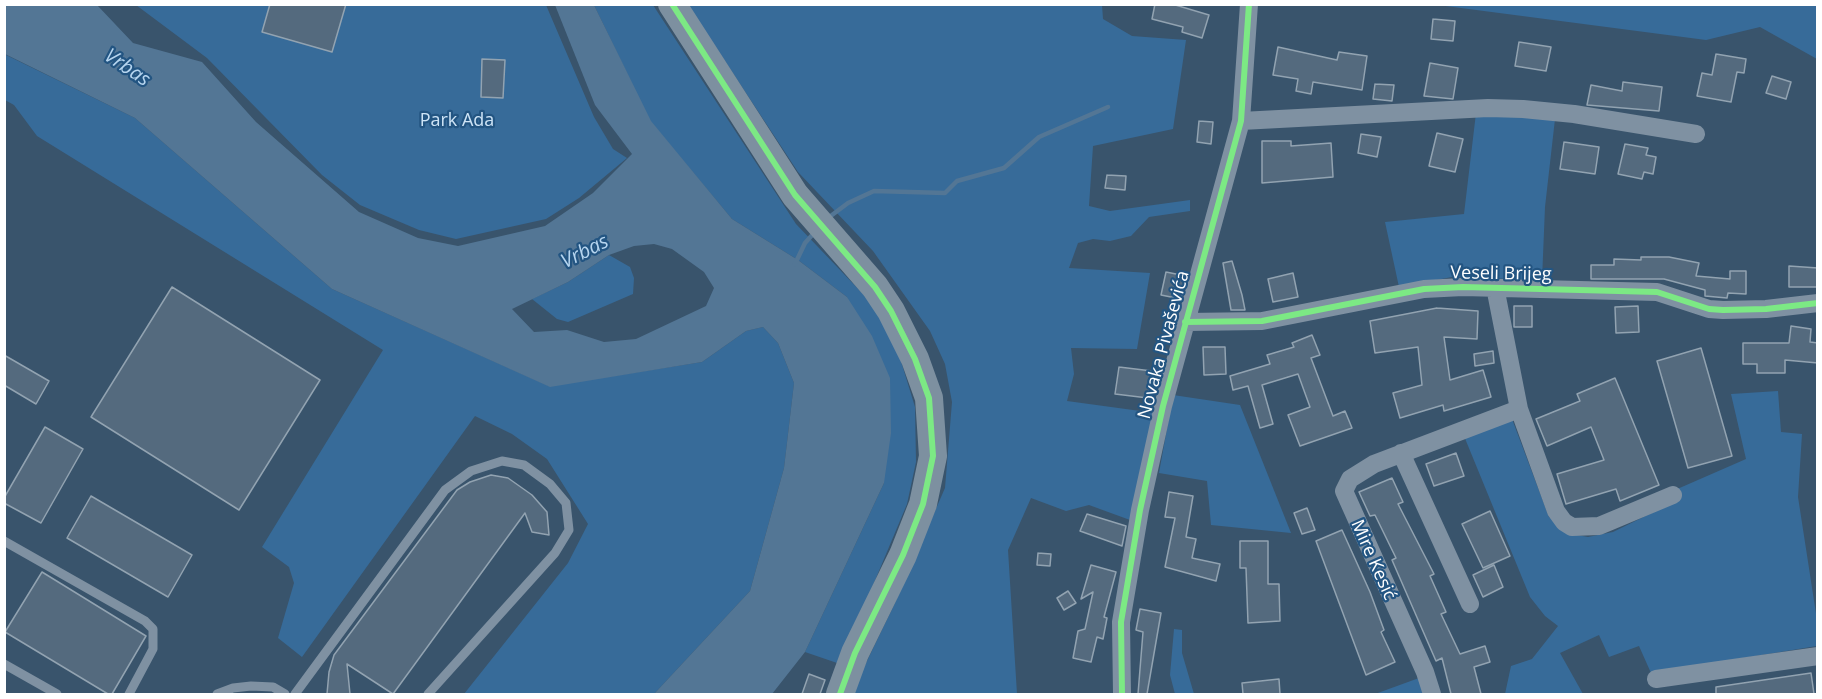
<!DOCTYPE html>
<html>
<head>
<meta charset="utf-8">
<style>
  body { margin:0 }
  #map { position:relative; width:1822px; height:699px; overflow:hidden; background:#39546c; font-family:"Open Sans",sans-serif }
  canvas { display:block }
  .frame { position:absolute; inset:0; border:6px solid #fff; pointer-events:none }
</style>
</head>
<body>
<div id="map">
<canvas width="1822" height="699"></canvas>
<div class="frame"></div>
</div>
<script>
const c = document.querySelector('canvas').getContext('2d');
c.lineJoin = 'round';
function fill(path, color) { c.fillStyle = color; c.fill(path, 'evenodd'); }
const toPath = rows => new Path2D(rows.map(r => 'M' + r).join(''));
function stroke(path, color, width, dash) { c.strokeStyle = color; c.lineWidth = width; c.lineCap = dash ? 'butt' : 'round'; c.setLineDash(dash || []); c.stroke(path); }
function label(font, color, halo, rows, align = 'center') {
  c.font = font + ' "Open Sans",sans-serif'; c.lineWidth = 4.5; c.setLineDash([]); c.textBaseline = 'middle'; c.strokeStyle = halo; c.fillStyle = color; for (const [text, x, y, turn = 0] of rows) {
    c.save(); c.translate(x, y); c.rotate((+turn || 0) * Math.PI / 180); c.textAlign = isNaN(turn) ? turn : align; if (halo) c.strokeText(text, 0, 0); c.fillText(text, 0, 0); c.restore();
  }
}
const green = toPath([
  [136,5,546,5,594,117,613,149,627,158,579,198,546,219,456,239,419,230,360,205,322,175,207,58],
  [594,5,653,5,796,224,864,295,893,335,915,407,916,462,907,504,840,664,805,652,884,483,847,297,798,260,732,219,650,121],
  [688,5,1102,5,1103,19,1132,36,1186,40,1173,129,1093,146,1089,206,1110,211,1190,200,1190,211,1149,217,1131,236,1110,241,1093,239,1078,243,1069,268,1150,273,1137,349,1071,348,1074,374,1067,401,1155,413,1130,520,1089,505,1066,511,1031,498,1008,550,1017,694,851,694,894,605,945,488,952,402,945,364,930,331,873,251,798,172],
  [1438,5,1817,5,1817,59,1760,27,1706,40],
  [4,54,135,118,332,289,549,386,702,362,746,331,763,327,778,343,794,383,784,468,750,591,654,694,464,694,568,563,588,524,547,459,512,434,475,416,302,657,278,638,294,583,289,567,262,547,383,350,37,136,14,105,5,100],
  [1476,113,1555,119,1545,207,1542,280,1452,277,1399,287,1385,222,1464,214],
  [609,255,630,267,634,278,633,294,568,322,557,319,532,299,568,282],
  [1778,391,1781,432,1802,434,1798,497,1817,620,1817,646,1651,673,1639,646,1609,657,1599,635,1560,653,1583,694,1505,694,1511,666,1532,659,1558,626,1545,616,1530,597,1464,436,1512,419,1549,517,1571,534,1588,537,1613,532,1678,500,1675,490,1746,459,1731,394],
  [1173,395,1240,405,1291,533,1211,525,1207,481,1159,473],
  [1174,629,1182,630,1182,653,1194,694,1175,694,1170,675],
  [1419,678,1423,694,1375,694]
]);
const water = toPath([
  [4,5,97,5,133,43,202,62,256,122,359,212,418,238,458,246,545,226,593,193,632,154,595,105,555,5,594,5,651,121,732,219,798,260,847,297,872,336,890,378,891,433,884,483,805,652,772,694,654,694,750,591,784,468,794,383,778,343,763,327,746,331,702,362,550,387,332,289,135,118,5,54],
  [654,244,672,249,704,272,714,288,706,306,636,339,604,342,567,330,534,332,512,309,568,282,609,255,634,246]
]);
const stream = toPath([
  [828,218,848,203,874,191,945,193,957,181,1004,168,1039,137,1108,107],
  [795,264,805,243,814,233]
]);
const building = toPath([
  [270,4,346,4,332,52,262,32,270,4],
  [1155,4,1172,4,1209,15,1202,38,1182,32,1183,27,1152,19,1155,4],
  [1433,19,1455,21,1453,41,1431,39,1433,19],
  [1519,42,1551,47,1546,71,1515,66,1519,42],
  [1278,47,1337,60,1339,52,1367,56,1362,90,1313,82,1311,94,1296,91,1298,79,1273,75,1278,47],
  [1716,54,1746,59,1744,73,1737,72,1731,102,1697,96,1702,73,1712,75,1716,54],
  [482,59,505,60,503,98,481,97,482,59],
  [1430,63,1458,68,1453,99,1424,96,1430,63],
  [1772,76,1791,82,1786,99,1766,93,1772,76],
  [1623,82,1662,87,1659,111,1587,105,1591,85,1622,91,1623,82],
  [1375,84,1394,85,1392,101,1373,99,1375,84],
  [1199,121,1213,122,1211,144,1197,142,1199,121],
  [1437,133,1463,139,1455,172,1429,166,1437,133],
  [1361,134,1381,137,1377,157,1358,153,1361,134],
  [1262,141,1291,141,1291,146,1331,143,1333,177,1262,183,1262,141],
  [1564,142,1599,147,1595,174,1560,169,1564,142],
  [1625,144,1648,148,1646,155,1656,157,1653,174,1644,172,1642,179,1618,174,1625,144],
  [1107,175,1126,176,1125,190,1105,188,1107,175],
  [1641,257,1669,257,1699,263,1696,276,1730,279,1730,271,1746,271,1746,294,1728,293,1727,298,1705,296,1705,290,1664,279,1591,279,1591,265,1614,265,1614,259,1641,260,1641,257],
  [1232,261,1242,295,1245,310,1231,310,1223,263,1232,261],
  [1789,266,1818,268,1818,287,1789,287,1789,266],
  [1166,272,1186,276,1181,299,1161,295,1166,272],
  [1293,273,1298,297,1273,302,1268,279,1293,273],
  [172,287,320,380,239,510,91,417,172,287],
  [1514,306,1532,306,1532,327,1514,327,1514,306],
  [1638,306,1639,332,1616,333,1615,307,1638,306],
  [1437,308,1478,311,1477,339,1444,337,1450,380,1483,370,1491,397,1444,411,1443,405,1400,418,1393,393,1422,385,1418,347,1375,353,1370,321,1437,308],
  [1791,326,1811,329,1810,342,1818,343,1818,363,1785,360,1785,373,1757,373,1757,364,1743,364,1743,343,1789,343,1791,326],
  [1312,335,1320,355,1311,358,1333,416,1345,411,1352,428,1300,446,1288,415,1310,407,1298,374,1262,385,1273,424,1260,428,1248,386,1233,390,1230,376,1270,364,1267,355,1294,347,1292,343,1312,335],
  [1203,347,1225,347,1226,374,1204,375,1203,347],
  [1701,348,1732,456,1688,468,1657,361,1701,348],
  [1493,351,1494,363,1475,366,1474,354,1493,351],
  [4,355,49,381,36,404,4,385,4,355],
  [1119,367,1152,371,1148,398,1115,394,1119,367],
  [1615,378,1659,485,1620,501,1616,489,1566,504,1557,474,1604,460,1591,427,1547,446,1536,419,1580,401,1577,394,1615,378],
  [45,427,83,449,41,523,4,503,4,498,45,427],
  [1456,453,1464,476,1434,486,1426,464,1456,453],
  [491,475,508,478,532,495,547,512,549,535,532,532,525,513,393,694,347,664,350,694,327,694,329,672,334,655,457,490,470,482,491,475],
  [1392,478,1403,502,1398,504,1434,574,1430,576,1446,612,1441,614,1460,654,1485,646,1490,662,1474,667,1481,694,1451,694,1442,658,1436,661,1392,560,1396,558,1375,515,1370,516,1359,492,1392,478],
  [1169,492,1193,496,1186,537,1196,539,1192,558,1220,564,1216,581,1165,567,1175,518,1165,517,1169,492],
  [91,496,192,555,168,597,67,538,91,496],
  [1307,508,1315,530,1302,534,1294,513,1307,508],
  [1490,511,1510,556,1483,568,1462,524,1490,511],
  [1087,514,1126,526,1122,546,1080,531,1087,514],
  [1342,530,1370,592,1384,630,1381,632,1395,662,1366,675,1316,541,1342,530],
  [1240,541,1268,541,1268,584,1279,584,1280,621,1248,623,1246,568,1240,568,1240,541],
  [1038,553,1051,554,1050,566,1037,565,1038,553],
  [1091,565,1116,572,1104,617,1107,618,1103,639,1097,637,1091,662,1073,658,1078,631,1085,629,1093,592,1081,599,1091,565],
  [1494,565,1503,587,1483,597,1473,575,1494,565],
  [42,572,146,636,112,694,108,694,5,632,42,572],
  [1068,591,1076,603,1064,610,1057,598,1068,591],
  [1140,609,1161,613,1147,694,1138,694,1143,632,1136,630,1140,609],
  [1811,673,1814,694,1716,694,1716,687,1811,673],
  [809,674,825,680,820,694,802,694,809,674],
  [1279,679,1280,694,1243,694,1242,683,1279,679]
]);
const service = toPath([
  [4,541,145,621,153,629,153,649,129,694],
  [4,664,57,694],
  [217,694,233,688,251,686,273,687,285,694],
  [295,694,445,490,471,471,502,461,524,465,550,484,566,503,569,530,555,553,428,694]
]);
const minor = toPath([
  [1241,121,1488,108,1523,109,1574,114,1696,134],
  [1185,322,1262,321,1424,289,1463,287,1657,292,1709,309,1723,310,1766,309,1818,303],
  [1519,409,1556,511,1564,522,1572,527,1599,526,1673,495],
  [1401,453,1470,604],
  [1656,679,1818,656],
  [1122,694,1121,622,1140,510,1163,406,1241,121,1249,4],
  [1432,694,1425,672,1344,491,1350,479,1374,464,1519,409,1495,287]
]);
const primary = toPath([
  [672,4,795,195,875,287,891,311,915,359,929,398,933,456,923,504,903,555,855,653,840,694]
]);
const cycleway = toPath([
  [672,4,795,195,875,287,891,311,915,359,929,398,933,456,923,504,903,555,855,653,840,694],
  [1185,322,1262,321,1424,289,1463,287,1657,292,1709,309,1723,310,1766,309,1818,303],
  [1122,694,1121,622,1140,510,1163,406,1241,121,1249,4]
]);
const parkNames = [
  ["Park Ada",457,121]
];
const streetNames = [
  ["Veseli Brijeg",1501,274,1],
  ["Novaka Pivaševića",1164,345,-75],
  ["Mire Kesić",1373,560,66]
];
const waterNames = [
  ["Vrbas",127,68,34],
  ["Vrbas",585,252,-27]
];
fill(green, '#376b99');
fill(water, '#537695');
stroke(stream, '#537695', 4.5);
fill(building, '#546a7e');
stroke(building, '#92a3b1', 1.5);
stroke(service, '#7f91a2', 9);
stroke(minor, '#7f91a2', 18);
stroke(primary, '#7d90a0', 28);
stroke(cycleway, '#7ce984', 6);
label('18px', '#cee4f6', '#235582', parkNames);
label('18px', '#fff', '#235582', streetNames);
label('italic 20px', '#b6d5ef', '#235582', waterNames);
</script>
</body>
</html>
